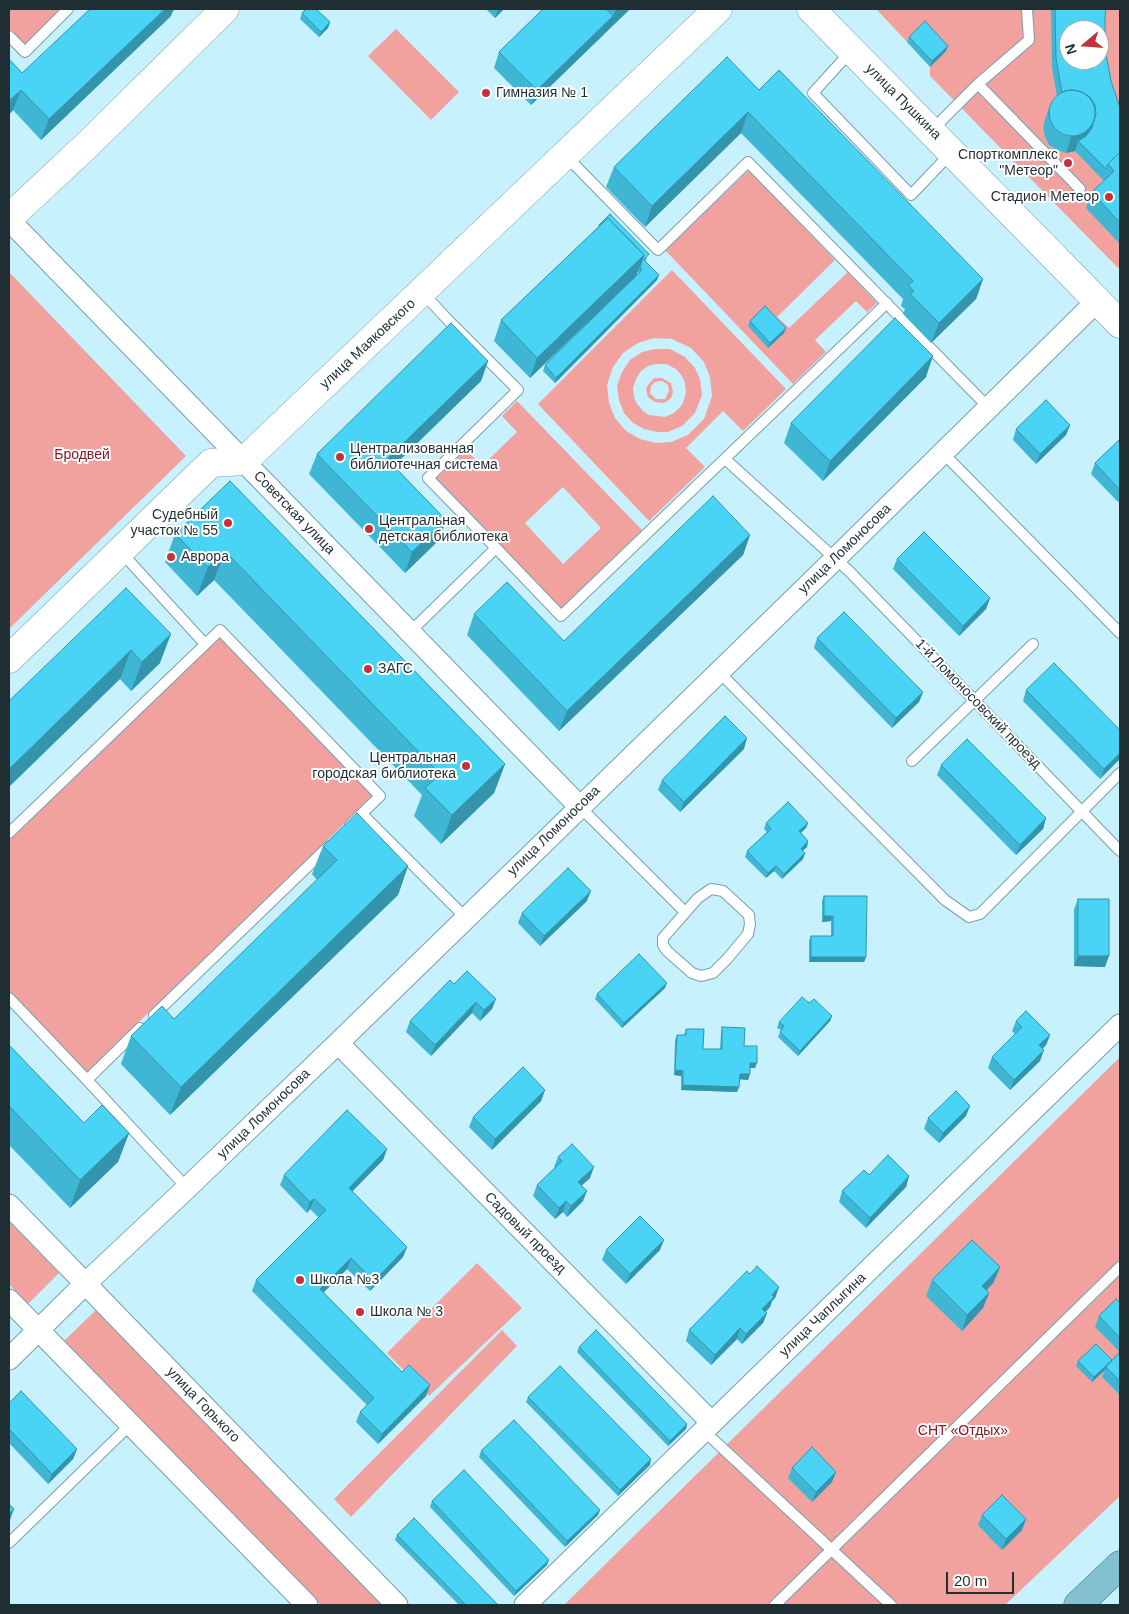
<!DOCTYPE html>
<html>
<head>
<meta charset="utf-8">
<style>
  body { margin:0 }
  #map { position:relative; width:1129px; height:1614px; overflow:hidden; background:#c6f1fd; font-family:Helvetica,sans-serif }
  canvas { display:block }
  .frame { position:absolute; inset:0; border:10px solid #1e2e33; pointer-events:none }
  .north { position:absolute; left:1059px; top:20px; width:50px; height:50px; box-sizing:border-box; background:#fff; border:1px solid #a5abad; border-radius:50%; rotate:252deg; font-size:14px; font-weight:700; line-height:20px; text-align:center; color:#1e2e33 }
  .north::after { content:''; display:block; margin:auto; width:18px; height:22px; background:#c2323b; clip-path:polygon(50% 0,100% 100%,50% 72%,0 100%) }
  .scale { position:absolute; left:946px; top:1572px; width:68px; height:22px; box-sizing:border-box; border:2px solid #1e2e33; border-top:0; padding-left:6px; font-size:15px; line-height:18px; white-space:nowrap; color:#1e2e33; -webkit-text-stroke:4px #fff; paint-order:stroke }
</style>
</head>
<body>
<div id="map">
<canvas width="1129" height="1614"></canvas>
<div class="frame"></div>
<div class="north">N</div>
<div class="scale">20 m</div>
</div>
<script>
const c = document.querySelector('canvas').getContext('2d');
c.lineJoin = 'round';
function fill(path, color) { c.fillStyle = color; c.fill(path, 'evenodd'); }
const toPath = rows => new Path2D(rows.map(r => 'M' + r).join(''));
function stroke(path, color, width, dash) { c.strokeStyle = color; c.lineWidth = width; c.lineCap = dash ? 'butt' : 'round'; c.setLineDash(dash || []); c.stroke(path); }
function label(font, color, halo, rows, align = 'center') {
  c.font = font + ' Helvetica,sans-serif'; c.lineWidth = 4; c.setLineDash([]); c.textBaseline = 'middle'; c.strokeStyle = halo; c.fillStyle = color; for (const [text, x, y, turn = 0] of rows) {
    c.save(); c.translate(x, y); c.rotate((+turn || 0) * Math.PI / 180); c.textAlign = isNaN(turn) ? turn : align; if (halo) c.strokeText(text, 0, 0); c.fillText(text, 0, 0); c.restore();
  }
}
const green = toPath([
  [9,9,63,9,25,46,9,30],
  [876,9,1120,9,1120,270,930,76,930,66],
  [1069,30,1099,30,1099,60,1069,60],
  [396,29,459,92,431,120,368,56],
  [749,170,835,260,777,317,789,328,848,272,877,303,867,312,856,301,815,340,826,352,793,384,665,250],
  [672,270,786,389,743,431,723,411,686,448,705,467,649,521,538,404],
  [654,338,672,339,691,348,704,362,710,377,712,396,704,419,688,435,671,442,656,443,640,439,626,431,615,418,609,403,607,385,613,367,623,353,638,343],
  [9,272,186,456,9,629],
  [655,349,670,349,685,357,695,368,700,379,702,395,695,413,682,426,668,432,657,432,644,429,633,423,624,413,619,400,617,386,622,372,630,360,642,352],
  [656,364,666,364,676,369,682,376,685,383,686,393,682,405,674,413,665,417,649,415,643,411,637,404,634,397,633,388,636,379,641,371,648,366],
  [654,378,662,378,671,383,673,392,671,398,666,402,662,403,655,402,648,397,646,389,648,385],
  [662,381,668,385,669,391,665,399,656,399,650,393,651,386,655,382],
  [517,401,642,530,561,609,435,479,466,450,482,466,517,432,502,416],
  [563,487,601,528,563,564,525,523],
  [219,637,373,796,87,1072,9,991,9,840],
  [1120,1057,1120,1496,1005,1605,564,1605],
  [9,1221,59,1273,28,1304,9,1284],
  [477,1263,522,1308,429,1396,387,1353],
  [96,1310,383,1605,321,1605,64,1341],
  [502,1330,517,1346,351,1517,334,1499]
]);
const lane = toPath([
  [9,36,25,52,68,9],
  [851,51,813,93,911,195,951,153],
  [978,84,1080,189],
  [932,130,978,84,1029,40,1027,9],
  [565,155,658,250,748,162,989,408],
  [943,453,1120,633],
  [725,459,850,572,1120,851],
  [496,548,561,616,887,303],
  [121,552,205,644],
  [410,632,496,548,428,478,518,390,447,319,423,293],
  [719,672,945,900,969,917,980,914,1120,773],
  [912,761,1033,644],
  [580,807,685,912],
  [362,814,465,917],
  [9,833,220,630,380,796,350,825],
  [711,889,723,891,749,915,750,924,748,934,727,959,713,973,701,976,692,973,667,951,663,945,663,938,698,898,711,889],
  [9,998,87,1080,187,1188],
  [154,1015,329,846],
  [87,1080,140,1028],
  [704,1431,891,1605],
  [9,1543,130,1425],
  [775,1605,1120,1267]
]);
const street = toPath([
  [9,220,580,807],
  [338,1043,712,1423],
  [9,1205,397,1605],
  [9,1300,307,1605],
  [9,1359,85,1284,187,1188,338,1043,835,559,1097,301],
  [525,1605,1120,1025]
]);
const secondary = toPath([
  [811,9,1120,324],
  [9,218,85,147,225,9],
  [9,659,211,463,244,461,718,9]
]);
const primary = toPath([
  [1078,1605,1120,1565]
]);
const wall = toPath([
  [486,9,504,9,495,18],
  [543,9,630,9,531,105,494,68,499,52],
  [1051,9,1106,9,1105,18,1105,49,1111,81,1120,108,1120,244,1086,208,1092,192,1104,181,1075,151,1066,153,1057,150,1049,145,1045,137,1043,128,1045,119,1051,103,1057,96,1052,68],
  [302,13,330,22,328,28,319,37,300,19],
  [171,16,41,140,13,110,9,115,9,59,22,73],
  [909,37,946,51,930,67,907,42],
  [759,90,983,279,976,299,931,343,903,314,905,309,901,306,903,299,741,133,645,227,606,187,614,167],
  [599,225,647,259,645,261,657,280,555,383,543,371,545,365,639,273,638,272,636,276,530,378,494,341,501,320,598,227],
  [750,321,786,328,784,333,768,348,748,326],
  [488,361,481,381,394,466,446,520,439,540,405,573,309,474,317,454],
  [926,377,823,481,784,443,791,423],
  [1070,425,1066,435,1036,464,1013,440,1016,429],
  [1120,439,1120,500,1118,502,1091,474,1095,463],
  [230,481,505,764,494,793,441,844,414,816,422,795,214,580,197,596,165,562,175,534],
  [750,535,743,555,559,731,467,635,474,614,564,641],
  [897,559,990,598,986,609,959,636,893,569],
  [126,588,160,663,131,691,120,679],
  [817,638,923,692,919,702,892,728,814,648],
  [1026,690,1120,730,1100,779,1023,701],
  [744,749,680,812,658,790,662,780],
  [941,765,1046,818,1043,829,1016,855,937,775],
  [766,823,808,823,806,828,801,833,808,841,807,847,802,851,805,853,803,859,782,879,774,871,766,878,745,857,747,851,767,832,764,829],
  [323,846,408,866,398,895,170,1115,121,1064,131,1036,174,1019,317,880,312,874],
  [824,896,866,957,864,962,809,962,809,941,811,936,831,936,831,921,822,922,822,901],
  [1078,899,1105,967,1074,966,1074,909],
  [587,901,540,946,518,923,522,913],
  [454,984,492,1009,480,1021,472,1013,431,1056,406,1032,410,1021],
  [665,988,622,1028,595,999,597,994],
  [809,1003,832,1016,830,1021,798,1056,778,1037,781,1030,777,1028,779,1022],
  [1016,1021,1050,1035,1046,1045,1042,1049,1040,1061,1010,1090,988,1068,992,1057,1015,1034,1012,1031],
  [722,1027,744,1046,755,1068,750,1068,750,1074,748,1080,739,1079,739,1087,737,1092,681,1090,681,1076,674,1075,675,1040,677,1035,684,1035,686,1029,703,1049,720,1049,721,1033],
  [9,1045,84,1123,129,1133,118,1162,70,1208,9,1145],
  [545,1090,541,1101,492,1150,469,1127,473,1117],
  [966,1116,939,1143,924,1129,928,1118],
  [387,1149,383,1160,352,1191,407,1247,403,1257,370,1291,347,1269,323,1293,402,1372,430,1385,426,1396,378,1444,356,1422,360,1412,367,1405,252,1291,256,1280,319,1218,310,1209,307,1213,280,1185,284,1175],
  [558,1157,590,1178,582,1185,583,1201,567,1217,563,1212,555,1219,533,1196,537,1185,555,1168,554,1167],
  [869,1175,909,1176,906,1187,866,1228,839,1202,842,1191],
  [606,1250,660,1250,626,1284,602,1260],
  [750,1274,779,1287,775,1298,772,1301,770,1307,766,1312,767,1313,763,1323,742,1344,737,1339,711,1365,686,1341,689,1330],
  [932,1280,994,1282,987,1290,989,1293,983,1308,962,1331,926,1296],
  [1120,1303,1120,1352,1095,1327,1099,1316],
  [579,1347,687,1424,686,1429,668,1446,577,1352],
  [1120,1352,1120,1395,1102,1377,1105,1370,1092,1382,1076,1366,1078,1361,1111,1361],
  [528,1397,650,1465,618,1496,526,1402],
  [9,1403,77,1449,73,1459,48,1484,9,1443],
  [481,1451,600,1510,598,1515,565,1547,479,1457],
  [792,1468,832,1482,812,1502,788,1478],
  [432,1501,547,1565,514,1596,430,1507],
  [982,1515,1026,1519,1022,1530,1002,1550,978,1525],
  [397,1535,498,1605,459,1605,395,1540]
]);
const shadedWall = toPath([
  [165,9,174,9,171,16,41,140,49,119],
  [498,9,504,9,495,18],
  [617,9,630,9,531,105,537,90,613,16,615,11],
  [330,22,328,28,319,37,321,32],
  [948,46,946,51,930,67,932,61],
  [21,90,13,110,9,115,9,101],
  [748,112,741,133,645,227,652,206],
  [1094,123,1088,139,1083,146,1083,145,1078,141,1075,151,1066,153,1071,137],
  [644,255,636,276,530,378,537,358],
  [659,275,657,280,555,383,556,378],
  [983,279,976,299,931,343,939,323],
  [786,328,784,333,768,348,770,343],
  [933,356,926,377,823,481,830,461],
  [488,361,481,381,380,479,387,459],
  [1070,425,1066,435,1036,464,1040,454],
  [446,520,439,540,405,573,412,552],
  [750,535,743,555,559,731,567,711],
  [225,551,214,580,197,596,208,567],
  [990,598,986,609,959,636,963,626],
  [171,634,160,663,131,691,142,662],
  [131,650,120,679,9,787,9,769],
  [923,692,919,702,892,728,896,718],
  [747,738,744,749,680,812,684,802],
  [1120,753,1120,759,1100,779,1104,769],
  [505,764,494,793,441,844,452,815],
  [1046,818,1043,829,1016,855,1020,845],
  [808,823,806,828,797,836,799,831],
  [808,841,807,847,799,854,801,849],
  [805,853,803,859,782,879,784,874],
  [408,866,398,895,170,1115,181,1087],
  [776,866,774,871,766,878,768,873],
  [591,891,587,901,540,946,544,936],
  [824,916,833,916,831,921,822,922],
  [1078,956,1109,956,1105,967,1074,966],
  [811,957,866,957,864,962,809,962],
  [667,983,665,988,622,1028,624,1023],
  [496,999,492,1009,480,1021,484,1010],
  [476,1002,472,1013,431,1056,435,1045],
  [832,1016,830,1021,798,1056,800,1051],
  [1050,1035,1046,1045,1035,1056,1039,1045],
  [1044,1050,1040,1061,1010,1090,1014,1080],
  [750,1063,757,1063,755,1068,748,1068],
  [675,1070,683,1071,681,1076,674,1075],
  [740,1074,750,1074,748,1080,738,1079],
  [683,1085,739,1087,737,1092,681,1090],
  [545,1090,541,1101,492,1150,495,1139],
  [970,1106,966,1116,939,1143,943,1133],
  [129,1133,118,1162,70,1208,80,1180],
  [387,1149,383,1160,345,1199,349,1188],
  [594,1167,590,1178,575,1192,578,1182],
  [909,1176,906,1187,866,1228,870,1218],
  [587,1191,583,1201,567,1217,571,1206],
  [314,1199,310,1209,307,1213,310,1202],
  [566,1201,563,1212,555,1219,559,1208],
  [664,1240,660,1250,626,1284,630,1274],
  [407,1247,403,1257,370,1291,374,1281],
  [351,1258,347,1269,316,1300,320,1289],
  [1000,1267,994,1282,976,1301,982,1286],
  [779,1287,775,1298,772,1301,770,1307,758,1319,762,1309,772,1295],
  [989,1293,983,1308,962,1331,967,1315],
  [767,1313,763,1323,742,1344,746,1334],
  [740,1328,737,1339,711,1365,715,1355],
  [1112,1360,1106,1367,1105,1370,1092,1382,1094,1377],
  [430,1385,426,1396,378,1444,382,1434],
  [687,1424,686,1429,668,1446,670,1441],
  [77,1449,73,1459,48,1484,52,1474],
  [651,1459,650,1465,618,1496,620,1490],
  [836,1472,832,1482,812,1502,816,1492],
  [14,1509,10,1520,9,1521,9,1514],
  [600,1510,598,1515,565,1547,567,1541],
  [1026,1519,1022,1530,1002,1550,1006,1539],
  [549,1560,547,1565,514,1596,516,1591]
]);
const building = toPath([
  [90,9,165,9,49,119,21,90,9,101,9,59,22,73,90,9],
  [306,9,316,9,330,22,321,32,302,13,306,9],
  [543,9,606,9,613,16,537,90,499,52,543,9],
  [1055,9,1106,9,1105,18,1105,49,1111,81,1120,108,1120,152,1108,164,1106,169,1078,141,1086,136,1092,128,1096,114,1095,105,1090,97,1082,92,1073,90,1064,91,1062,93,1056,58,1055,9],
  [1069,30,1099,30,1099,60,1069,60,1069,30],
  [925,21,948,46,932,61,909,37,925,21],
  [727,57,759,90,779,70,983,279,939,323,910,294,914,291,908,285,913,281,748,112,652,206,614,167,727,57],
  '1049 113a23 23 0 1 1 46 0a23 23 0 1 1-46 0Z',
  [1120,152,1120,223,1092,192,1114,171,1108,164,1120,152],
  [610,214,649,254,644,260,659,275,556,378,545,365,642,270,640,267,644,255,608,218,600,225,599,225,610,214],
  [608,218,644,255,537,358,501,320,608,218],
  [765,306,786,328,770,343,750,321,765,306],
  [895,318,933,356,830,461,791,423,895,318],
  [451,323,488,361,387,459,446,520,412,552,317,454,451,323],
  [1046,400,1070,425,1040,454,1016,429,1046,400],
  [1120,439,1120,490,1095,463,1120,439],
  [230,481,505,764,452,815,425,788,440,774,225,551,208,567,175,534,230,481],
  [713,496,750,535,567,711,474,614,507,582,564,641,713,496],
  [924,532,990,598,963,626,897,559,924,532],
  [126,588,171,634,142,662,131,650,9,769,9,701,126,588],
  [844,612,923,692,896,718,817,638,844,612],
  [1054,663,1120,730,1120,753,1104,769,1026,690,1054,663],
  [725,716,747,738,684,802,662,780,725,716],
  [967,739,1046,818,1020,845,941,765,967,739],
  [788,802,808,823,799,831,808,841,801,849,805,853,784,874,776,866,768,873,747,851,771,829,766,823,788,802],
  [357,813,408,866,181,1087,131,1036,162,1006,174,1019,337,860,323,846,357,813],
  [568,868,591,891,544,936,522,913,568,868],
  [824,896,867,896,866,957,811,957,811,936,833,936,833,916,824,916,824,896],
  [1078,899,1109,899,1109,956,1078,956,1078,899],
  [639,954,667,983,624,1023,597,994,639,954],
  [467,971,496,999,484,1010,476,1002,435,1045,410,1021,450,980,454,984,467,971],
  [802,997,809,1003,814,999,832,1016,800,1051,780,1032,784,1026,779,1022,802,997],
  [1026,1011,1050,1035,1039,1045,1044,1050,1014,1080,992,1057,1022,1027,1016,1021,1026,1011],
  [722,1027,745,1028,744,1046,757,1046,757,1063,750,1063,750,1074,740,1074,739,1087,683,1085,683,1071,675,1070,677,1035,686,1035,686,1029,704,1029,703,1049,722,1049,722,1027],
  [9,1045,84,1123,102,1105,129,1133,80,1180,9,1106,9,1045],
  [523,1067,545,1090,495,1139,473,1117,523,1067],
  [956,1091,970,1106,943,1133,928,1118,956,1091],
  [347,1110,387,1149,349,1188,407,1247,374,1281,351,1258,320,1289,402,1372,409,1365,430,1385,382,1434,360,1412,374,1398,256,1280,326,1210,314,1199,310,1202,284,1175,347,1110],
  [572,1144,594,1167,578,1182,587,1191,571,1206,566,1201,559,1208,537,1185,562,1161,558,1157,572,1144],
  [888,1155,909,1176,870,1218,842,1191,864,1170,869,1175,888,1155],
  [640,1216,664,1240,630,1274,606,1250,640,1216],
  [972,1240,1000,1267,982,1286,989,1293,967,1315,932,1280,972,1240],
  [757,1266,779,1287,772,1295,774,1297,762,1309,767,1313,746,1334,740,1328,715,1355,689,1330,747,1271,750,1274,757,1266],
  [1116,1299,1120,1303,1120,1338,1099,1316,1116,1299],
  [596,1330,687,1424,670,1441,579,1347,596,1330],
  [1096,1344,1112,1360,1094,1377,1078,1361,1096,1344],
  [1120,1352,1120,1381,1106,1367,1120,1352],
  [560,1366,651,1459,620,1490,528,1397,560,1366],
  [21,1391,77,1449,52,1474,9,1429,9,1403,21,1391],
  [514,1420,600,1510,567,1541,481,1451,514,1420],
  [812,1447,836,1472,816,1492,792,1468,812,1447],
  [464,1470,549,1560,516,1591,432,1501,464,1470],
  [1002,1495,1026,1519,1006,1539,982,1515,1002,1495],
  [9,1504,14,1509,9,1514,9,1504],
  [414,1518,498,1605,466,1605,397,1535,414,1518]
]);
const markers = [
  [486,93,5,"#c2323b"],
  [1068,163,5,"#c2323b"],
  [1109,197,5,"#c2323b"],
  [340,457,5,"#c2323b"],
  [228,523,5,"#c2323b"],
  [369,529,5,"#c2323b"],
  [171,557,5,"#c2323b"],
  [368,669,5,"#c2323b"],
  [466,766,5,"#c2323b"],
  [300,1280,5,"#c2323b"],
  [360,1312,5,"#c2323b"]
];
const poiNames = [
  ["Гимназия № 1",496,93],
  ["Спорткомплекс",1058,155,"right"],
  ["\"Метеор\"",1058,171,"right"],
  ["Стадион Метеор",1099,197,"right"],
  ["Централизованная",350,449],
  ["библиотечная система",350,465],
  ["Судебный",218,515,"right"],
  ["участок № 55",218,531,"right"],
  ["Центральная",379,521],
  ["детская библиотека",379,537],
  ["Аврора",181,557],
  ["ЗАГС",378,669],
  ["Центральная",456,758,"right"],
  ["городская библиотека",456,774,"right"],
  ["Школа №3",310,1280],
  ["Школа № 3",370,1312]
];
const streetNames = [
  ["улица Пушкина",903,102,45],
  ["улица Маяковского",368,344,-43],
  ["Советская улица",294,513,46],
  ["улица Ломоносова",845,549,-44],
  ["1-й Ломоносовский проезд",978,704,46],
  ["улица Ломоносова",554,831,-44],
  ["улица Ломоносова",264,1114,-44],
  ["Садовый проезд",525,1233,45],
  ["улица Чаплыгина",823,1315,-44],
  ["улица Горького",203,1405,46]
];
const parkNames = [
  ["Бродвей",82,455],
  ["СНТ «Отдых»",963,1431]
];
fill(green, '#f1a29e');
stroke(lane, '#78a0ac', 12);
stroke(street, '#78a0ac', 23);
stroke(secondary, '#78a0ac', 29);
stroke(primary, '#2a7384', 29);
stroke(lane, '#fff', 10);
stroke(street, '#fff', 21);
stroke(secondary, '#fff', 28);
stroke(primary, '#83c1d0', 28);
fill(wall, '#3fb6d3');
fill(shadedWall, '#3394ac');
fill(building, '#49d4f5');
stroke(building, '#3394ac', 1);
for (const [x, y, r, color] of markers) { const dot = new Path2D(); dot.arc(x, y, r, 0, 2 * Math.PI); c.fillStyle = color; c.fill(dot); stroke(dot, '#fff', 2); }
label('14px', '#1e2e33', '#fff', poiNames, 'left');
label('14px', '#1e2e33', '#fff', streetNames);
label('14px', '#8e1421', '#fff', parkNames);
</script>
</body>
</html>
